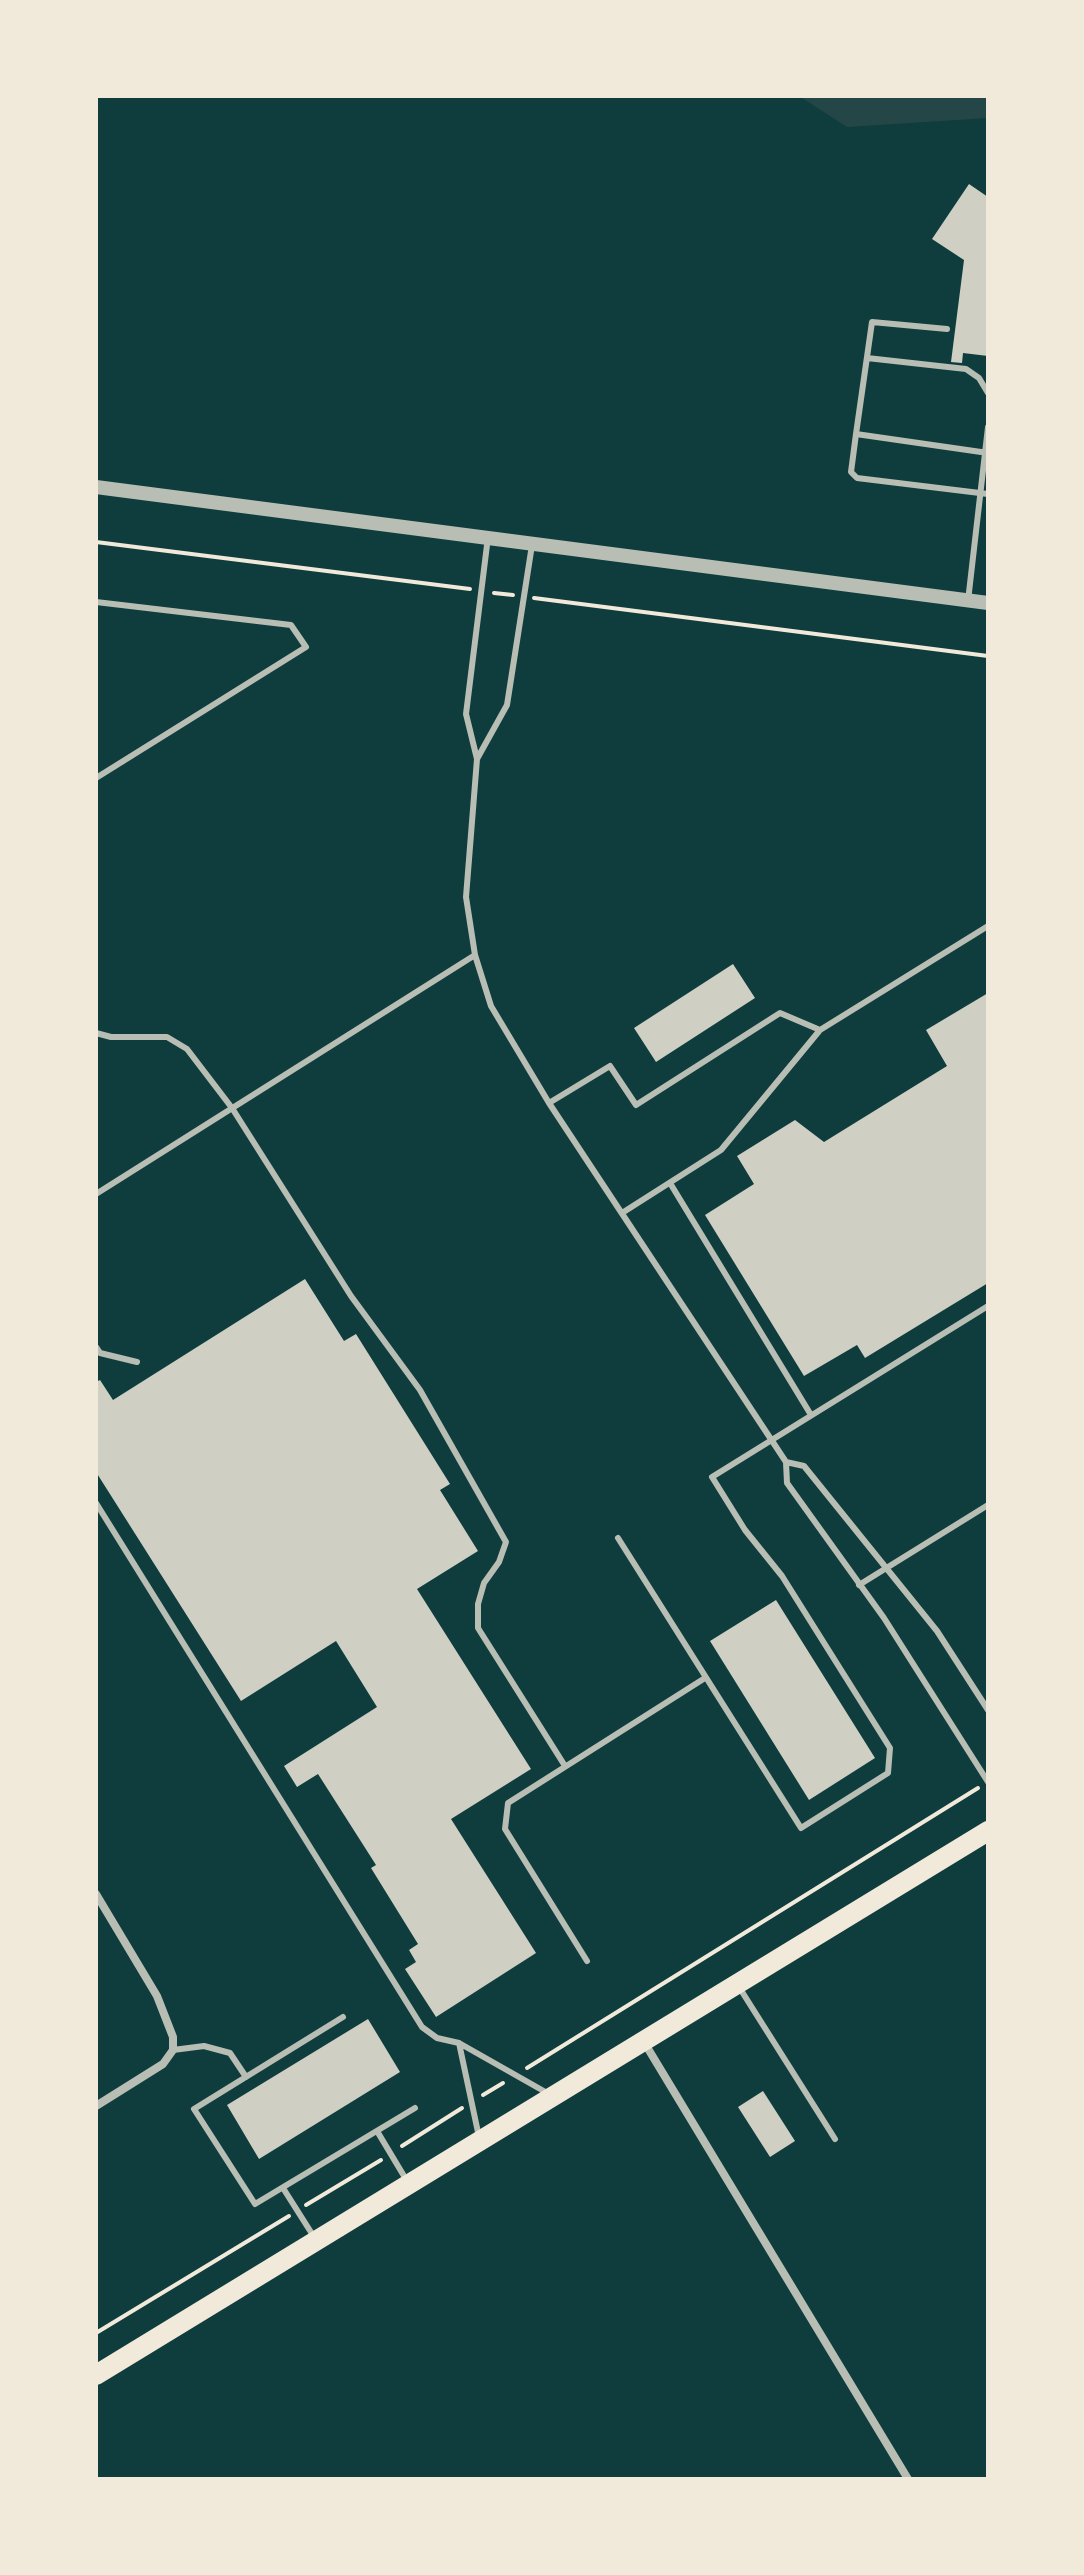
<!DOCTYPE html>
<html>
<head>
<meta charset="utf-8">
<style>
  body { margin:0 }
  #map { position:relative; width:1084px; height:2575px; overflow:hidden; background:#0f3d3e; font-family:"PT Serif",serif }
  canvas { display:block }
  .frame { position:absolute; inset:0; border:98px solid #f1e9da; pointer-events:none }
</style>
</head>
<body>
<div id="map">
<canvas width="1084" height="2575"></canvas>
<div class="frame"></div>
</div>
<script>
const c = document.querySelector('canvas').getContext('2d');
c.lineJoin = 'round';
function fill(path, color) { c.fillStyle = color; c.fill(path, 'evenodd'); }
const toPath = rows => new Path2D(rows.map(r => 'M' + r).join(''));
function stroke(path, color, width, dash) { c.strokeStyle = color; c.lineWidth = width; c.lineCap = dash ? 'butt' : 'round'; c.setLineDash(dash || []); c.stroke(path); }
const green = toPath([
  [799,96,988,96,988,118,847,127]
]);
const building = toPath([
  [969,184,988,197,988,356,963,353,962,363,951,362,964,260,932,239],
  [733,964,755,998,656,1062,634,1028],
  [988,993,988,1283,865,1358,857,1345,804,1376,705,1215,754,1184,737,1156,795,1120,824,1142,947,1066,926,1030],
  [305,1279,344,1341,356,1334,450,1484,440,1490,478,1551,417,1589,531,1769,451,1819,536,1953,436,2017,405,1969,416,1962,409,1950,418,1944,371,1868,376,1865,318,1774,297,1787,284,1766,377,1707,336,1641,241,1701,96,1472,96,1382,100,1380,113,1400],
  [776,1600,875,1758,809,1800,710,1641],
  [368,2019,400,2072,259,2159,227,2105],
  [763,2091,795,2141,770,2157,738,2107]
]);
const path = toPath([
  [96,542,470,589],
  [494,593,513,595],
  [534,598,988,656],
  [527,2068,978,1788],
  [483,2095,503,2083],
  [402,2146,462,2108],
  [306,2205,381,2160],
  [96,2333,289,2216]
]);
const service = toPath([
  [867,358,966,369,979,378,988,393],
  [856,434,872,322,947,329],
  [988,453,856,434,851,472,857,478,988,494],
  [488,537,466,714,477,759,466,897,475,955,491,1006,549,1103,786,1462,787,1483,884,1618,988,1782],
  [968,601,988,427],
  [96,602,291,625,306,647,96,778],
  [477,759,507,705,532,545],
  [96,1033,111,1037,167,1037,187,1049,232,1108,351,1296,420,1390,506,1542,499,1562,484,1583,478,1604,478,1628,565,1766],
  [549,1103,610,1066,636,1105,780,1013,820,1030],
  [670,1183,811,1415],
  [96,1194,475,955],
  [622,1213,721,1150,820,1030,988,926],
  [96,1347,100,1353,137,1362],
  [786,1462,804,1466,937,1631,988,1710],
  [96,1503,422,2027,437,2038,459,2043,549,2094],
  [618,1538,801,1828,888,1773,890,1748,782,1576,745,1530,712,1477,988,1306],
  [859,1585,988,1505],
  [587,1961,505,1829,508,1803,705,1678],
  [739,1987,835,2139],
  [343,2017,194,2109,255,2204,415,2108],
  [459,2043,479,2137],
  [173,2050,204,2046,230,2053,246,2077],
  [377,2131,407,2181],
  [283,2188,314,2237]
]);
const minor = toPath([
  [96,1894,157,1996,173,2037,173,2050,163,2064,96,2106],
  [644,2042,908,2479]
]);
const tertiary = toPath([
  [96,487,988,603]
]);
const trunk = toPath([
  [96,2375,988,1831]
]);
fill(green, '#244646');
fill(building, '#cfcfc3');
stroke(path, '#f1e9da', 4);
stroke(service, '#b8beb3', 6);
stroke(minor, '#b8beb3', 8);
stroke(tertiary, '#b8beb3', 14);
stroke(trunk, '#f1e9da', 20);
</script>
</body>
</html>
